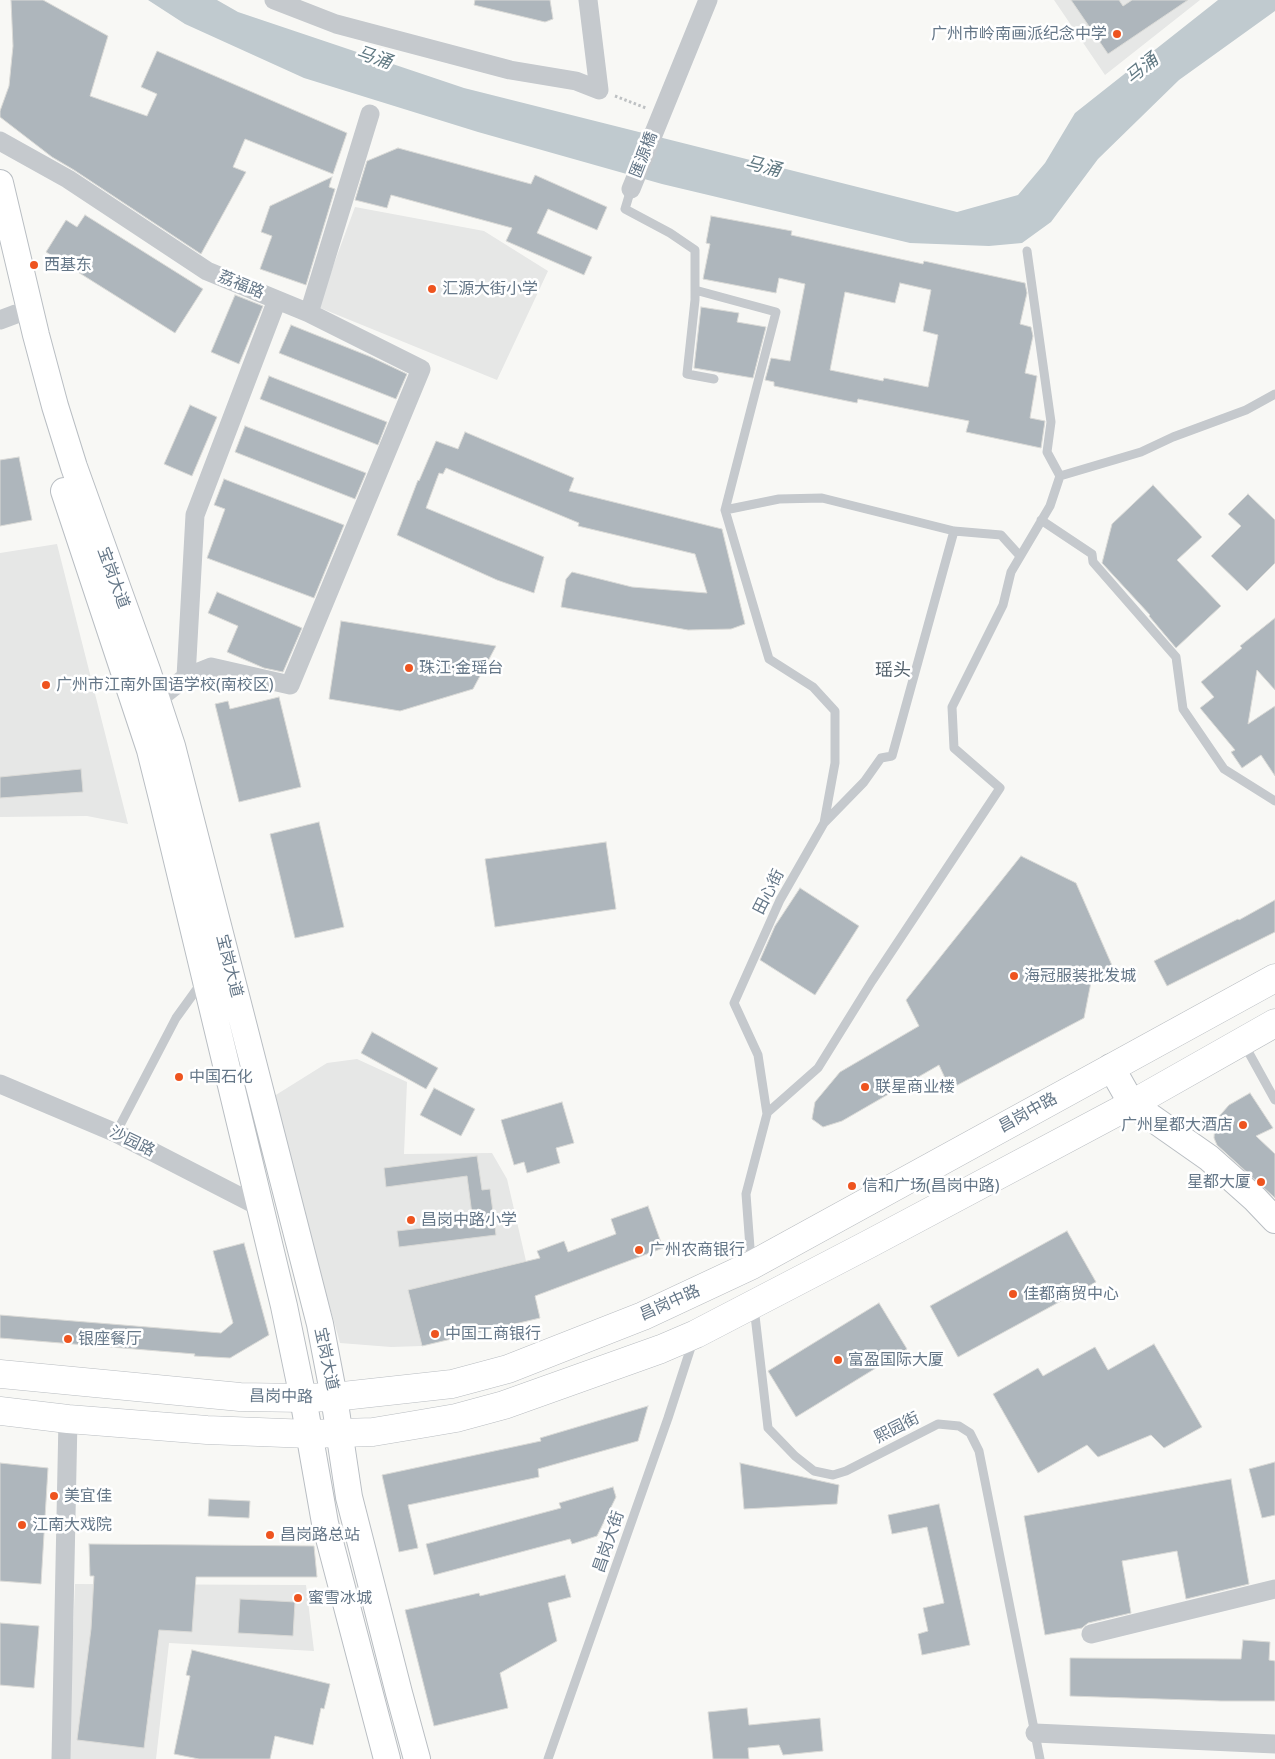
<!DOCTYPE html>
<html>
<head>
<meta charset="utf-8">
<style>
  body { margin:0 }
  canvas { display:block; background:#f8f8f5 }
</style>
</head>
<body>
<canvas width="1275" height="1759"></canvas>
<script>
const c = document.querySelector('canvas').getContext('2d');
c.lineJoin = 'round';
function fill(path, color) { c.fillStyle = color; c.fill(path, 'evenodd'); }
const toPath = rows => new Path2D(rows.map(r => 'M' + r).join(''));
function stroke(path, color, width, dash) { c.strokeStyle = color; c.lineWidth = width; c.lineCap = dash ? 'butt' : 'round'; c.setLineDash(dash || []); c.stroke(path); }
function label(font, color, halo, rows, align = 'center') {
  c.font = font + ' "Noto Sans","Noto Sans SC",sans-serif'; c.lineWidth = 5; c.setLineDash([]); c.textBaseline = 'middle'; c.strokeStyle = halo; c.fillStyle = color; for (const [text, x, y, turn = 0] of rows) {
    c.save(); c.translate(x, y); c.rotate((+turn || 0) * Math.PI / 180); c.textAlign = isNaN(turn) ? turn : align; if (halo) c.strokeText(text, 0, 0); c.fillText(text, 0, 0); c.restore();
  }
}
const built = toPath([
  [1054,0,1200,0,1105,75],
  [355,207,484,231,548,271,497,380,318,307],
  [57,544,128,824,87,816,0,817,0,553],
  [357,1059,407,1082,404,1154,492,1153,507,1179,526,1261,408,1290,422,1346,391,1347,340,1343,271,1098,327,1063],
  [75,1584,306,1585,314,1651,169,1643,156,1759,68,1759]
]);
const water = toPath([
  [148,0,217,0,238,12,464,88,957,212,1018,195,1045,163,1075,113,1218,0,1275,0,1275,11,1179,80,1098,159,1051,222,1022,243,989,246,910,243,662,184,478,132,304,78,185,24]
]);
const building = toPath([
  [11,0,43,0,108,36,90,96,147,116,157,94,141,87,157,51,347,133,333,174,245,139,233,167,246,172,201,254,74,170,52,157,0,117,0,111,9,86,13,46,11,0],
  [475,0,550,0,553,19,545,22,474,5,475,0],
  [1071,0,1119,0,1123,6,1132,0,1188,0,1108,54,1071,0],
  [398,148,531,184,535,175,607,207,597,230,548,209,537,233,592,257,584,275,506,241,512,228,391,195,387,208,355,200,367,161,398,148],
  [332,177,329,187,335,189,306,285,260,269,272,236,261,232,270,206,332,177],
  [85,215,203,289,175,333,46,252,66,220,77,227,85,215],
  [711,216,792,231,791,235,923,264,924,261,1025,283,1027,293,1020,324,1031,327,1033,336,1025,373,1037,376,1030,418,1045,421,1041,448,966,432,969,421,858,399,857,403,774,386,774,382,765,380,771,358,790,361,805,284,779,278,776,293,703,279,710,244,706,243,711,216],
  [900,283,931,290,923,331,938,335,928,387,884,378,883,381,830,370,845,292,895,303,900,283],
  [235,295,263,306,239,364,211,352,235,295],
  [701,307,739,313,737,322,766,327,753,378,694,368,701,307],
  [291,325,371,357,407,374,396,399,279,353,291,325],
  [269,376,387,422,378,445,260,399,269,376],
  [190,405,217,417,192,476,164,464,190,405],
  [245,426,366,473,355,499,235,452,245,426],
  [465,432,574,478,569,491,722,529,745,624,731,629,688,630,561,607,566,579,572,572,632,587,707,593,695,554,578,526,579,523,446,468,443,474,439,473,426,508,544,557,534,593,497,580,397,535,418,480,419,481,436,441,458,449,465,432],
  [19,457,32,520,0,526,0,460,19,457],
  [224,479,344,525,314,598,207,558,225,509,214,505,224,479],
  [1153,485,1202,537,1177,560,1221,606,1176,648,1149,616,1150,615,1102,563,1112,524,1153,485],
  [1248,494,1275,520,1275,563,1247,591,1211,556,1241,526,1228,514,1248,494],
  [217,592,302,628,283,672,264,668,227,652,238,626,208,613,217,592],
  [1275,618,1275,690,1257,670,1248,724,1275,706,1275,776,1261,755,1242,768,1231,752,1235,750,1200,708,1214,697,1201,682,1242,648,1240,646,1275,618],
  [341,621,496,646,473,689,400,711,329,699,341,621],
  [279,697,301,787,239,802,215,704,228,701,230,709,279,697],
  [81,769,83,792,0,798,0,777,81,769],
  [319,822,344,927,295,938,270,834,319,822],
  [606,842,616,909,495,927,485,859,606,842],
  [1021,856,1076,883,1114,970,1091,982,1084,1018,950,1089,939,1065,842,1121,823,1127,812,1119,815,1102,840,1072,919,1026,906,1000,1021,856],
  [800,888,859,926,815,995,760,960,775,926,800,888],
  [1275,900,1275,932,1167,986,1154,961,1238,919,1239,920,1275,900],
  [372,1032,438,1068,426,1089,361,1053,372,1032],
  [434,1088,475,1109,461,1136,420,1115,434,1088],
  [1250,1093,1273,1128,1256,1136,1275,1154,1275,1198,1217,1145,1214,1138,1215,1121,1229,1105,1250,1093],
  [562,1102,574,1143,556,1148,560,1163,527,1173,524,1162,514,1165,501,1120,562,1102],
  [477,1156,482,1190,490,1189,496,1235,399,1247,397,1231,473,1222,467,1176,386,1187,384,1168,477,1156],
  [648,1206,663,1248,535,1296,540,1318,422,1346,408,1290,540,1258,537,1251,564,1241,568,1252,616,1234,611,1219,648,1206],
  [1067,1231,1096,1282,958,1357,930,1306,1067,1231],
  [244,1243,269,1335,230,1358,194,1356,195,1354,0,1338,0,1315,221,1333,233,1323,213,1251,244,1243],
  [879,1303,907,1349,796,1417,768,1371,879,1303],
  [1154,1344,1202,1427,1164,1448,1151,1435,1098,1457,1087,1445,1038,1473,993,1394,1038,1368,1043,1376,1095,1347,1108,1370,1154,1344],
  [648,1406,638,1441,538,1469,539,1477,408,1505,418,1548,399,1552,382,1475,541,1441,540,1438,648,1406],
  [1275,1462,1275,1515,1262,1518,1249,1469,1275,1462],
  [0,1463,48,1468,41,1584,0,1581,0,1463],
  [740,1463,839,1485,837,1504,744,1509,740,1463],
  [1231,1479,1249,1584,1186,1599,1177,1551,1122,1561,1131,1613,1088,1623,1082,1628,1045,1635,1024,1516,1231,1479],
  [613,1487,616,1497,597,1536,572,1544,570,1539,434,1575,426,1544,561,1508,559,1503,613,1487],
  [209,1499,250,1501,249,1518,208,1516,209,1499],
  [939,1504,970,1645,922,1655,918,1634,928,1631,923,1608,944,1603,927,1527,892,1534,888,1515,939,1504],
  [89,1544,314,1546,317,1577,196,1577,192,1632,159,1630,144,1748,77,1740,91,1629,94,1576,90,1576,89,1544],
  [565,1575,571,1597,548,1603,557,1641,500,1673,508,1708,434,1726,405,1610,479,1593,480,1596,565,1575],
  [240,1599,295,1602,293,1636,238,1633,240,1599],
  [0,1623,39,1626,34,1688,0,1685,0,1623],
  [1243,1640,1270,1642,1269,1660,1275,1661,1275,1701,1221,1701,1070,1696,1070,1658,1241,1659,1243,1640],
  [192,1650,330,1684,324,1709,321,1708,313,1745,275,1736,270,1759,199,1759,174,1754,190,1676,186,1675,192,1650],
  [747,1708,749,1725,820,1718,823,1751,783,1755,779,1745,748,1748,749,1759,713,1759,708,1712,747,1708]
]);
const path = toPath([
  [615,96,646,108]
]);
const lane = toPath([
  [631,189,625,209,670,233,695,250,695,300,687,374,714,379],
  [695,290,776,312,725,510,769,659,813,687,835,711,835,763,824,823,780,900,734,1003,758,1055,767,1114,746,1194,751,1261],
  [1060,476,1141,452,1173,437,1246,410,1275,394],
  [725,510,779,499,822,498,954,531,1001,535,1020,556],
  [1041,520,1092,554,1093,562,1176,657,1183,709,1224,769,1275,801],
  [824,823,864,782,881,758,892,756,954,531],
  [1244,1044,1275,1100],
  [767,1113,818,1068,872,981,1000,788,954,748,952,707,1003,605,1011,572,1050,506,1060,476,1047,452,1051,422,1027,251],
  [116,1133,176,1018,202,982],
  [754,1307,768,1428,795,1456,814,1471,833,1475,846,1471,938,1424,959,1426,970,1433,979,1451,1040,1759],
  [548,1759,668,1418,693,1341]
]);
const street = toPath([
  [274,0,336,24,510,70,576,81,599,90,588,0],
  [0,141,68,179,207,271,309,313,370,114],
  [631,189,708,0],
  [0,320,16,314],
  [186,677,211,667,290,685,421,369,309,313],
  [157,700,186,677,195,515,277,300],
  [0,1084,116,1133,260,1207],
  [1091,1634,1275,1589],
  [1035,1733,1275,1744],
  [61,1759,68,1419]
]);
const secondary = toPath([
  [0,183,36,335,55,406,74,467,148,673,172,746,320,1324,334,1397,349,1497,399,1693,417,1759],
  [64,491,150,750,163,802,284,1306,303,1398,325,1523,387,1759],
  [1111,1067,1132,1104,1209,1158,1255,1199,1275,1220]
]);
const primary = toPath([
  [0,1374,240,1397,303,1398,334,1397,452,1384,508,1369,643,1316,752,1265,1275,978],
  [0,1411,68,1419,207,1430,310,1434,373,1432,409,1426,456,1418,504,1405,661,1349,696,1334,869,1244,1132,1104,1275,1023]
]);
const markers = [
  [1117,34,5,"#ee541f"],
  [34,265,5,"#ee541f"],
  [432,289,5,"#ee541f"],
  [409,668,5,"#ee541f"],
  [46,685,5,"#ee541f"],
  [1014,976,5,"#ee541f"],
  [179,1077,5,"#ee541f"],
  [865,1087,5,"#ee541f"],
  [1243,1125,5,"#ee541f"],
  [1261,1182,5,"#ee541f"],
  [852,1186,5,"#ee541f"],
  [411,1220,5,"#ee541f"],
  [639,1250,5,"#ee541f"],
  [1013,1294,5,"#ee541f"],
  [435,1334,5,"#ee541f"],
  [68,1339,5,"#ee541f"],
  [838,1360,5,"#ee541f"],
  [54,1496,5,"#ee541f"],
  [22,1525,5,"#ee541f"],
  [270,1535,5,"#ee541f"],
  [298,1598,5,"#ee541f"]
];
const poiNames = [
  ["广州市岭南画派纪念中学",1107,34,"right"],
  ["西基东",44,265],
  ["汇源大街小学",442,289],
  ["珠江·金瑶台",419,668],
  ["广州市江南外国语学校(南校区)",56,685],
  ["海冠服装批发城",1024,976],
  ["中国石化",189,1077],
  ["联星商业楼",875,1087],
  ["广州星都大酒店",1233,1125,"right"],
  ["星都大厦",1251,1182,"right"],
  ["信和广场(昌岗中路)",862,1186],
  ["昌岗中路小学",421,1220],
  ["广州农商银行",649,1250],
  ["佳都商贸中心",1023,1294],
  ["中国工商银行",445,1334],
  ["银座餐厅",78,1339],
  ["富盈国际大厦",848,1360],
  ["美宜佳",64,1496],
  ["江南大戏院",32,1525],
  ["昌岗路总站",280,1535],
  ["蜜雪冰城",308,1598]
];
const streetNames = [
  ["匯源橋",644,155,-69],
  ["荔福路",241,285,22],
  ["宝岗大道",113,578,70],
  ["田心街",769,892,-63],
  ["宝岗大道",229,966,76],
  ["昌岗中路",1028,1113,-29],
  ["沙园路",132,1142,26],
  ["昌岗中路",670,1303,-24],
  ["宝岗大道",326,1359,78],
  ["昌岗中路",281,1397,1],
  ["熙园街",897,1428,-27],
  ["昌岗大街",609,1542,-71]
];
const waterNames = [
  ["马涌",374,58,19],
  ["马涌",1142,69,-39],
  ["马涌",763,167,14]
];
const neighbourhoodNames = [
  ["瑶头",893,671]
];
fill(built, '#e6e7e6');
fill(water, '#c0cacf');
fill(building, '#aeb6bc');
stroke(building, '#dadad7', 1);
stroke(secondary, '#b9bec3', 28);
stroke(primary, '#b8bcc0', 29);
stroke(path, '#bec1c3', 3, [2.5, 2.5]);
stroke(lane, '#c5c9cd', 9);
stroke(street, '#c5c9cd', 19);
stroke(secondary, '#fff', 26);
stroke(primary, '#fff', 28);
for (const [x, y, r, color] of markers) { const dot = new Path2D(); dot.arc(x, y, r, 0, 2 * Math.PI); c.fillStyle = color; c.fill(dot); stroke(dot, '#fff', 2); }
label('16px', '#657788', '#fff', poiNames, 'left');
label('16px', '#657788', '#fff', streetNames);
label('italic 18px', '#617983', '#fff', waterNames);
label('18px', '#53616c', '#fff', neighbourhoodNames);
</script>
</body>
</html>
